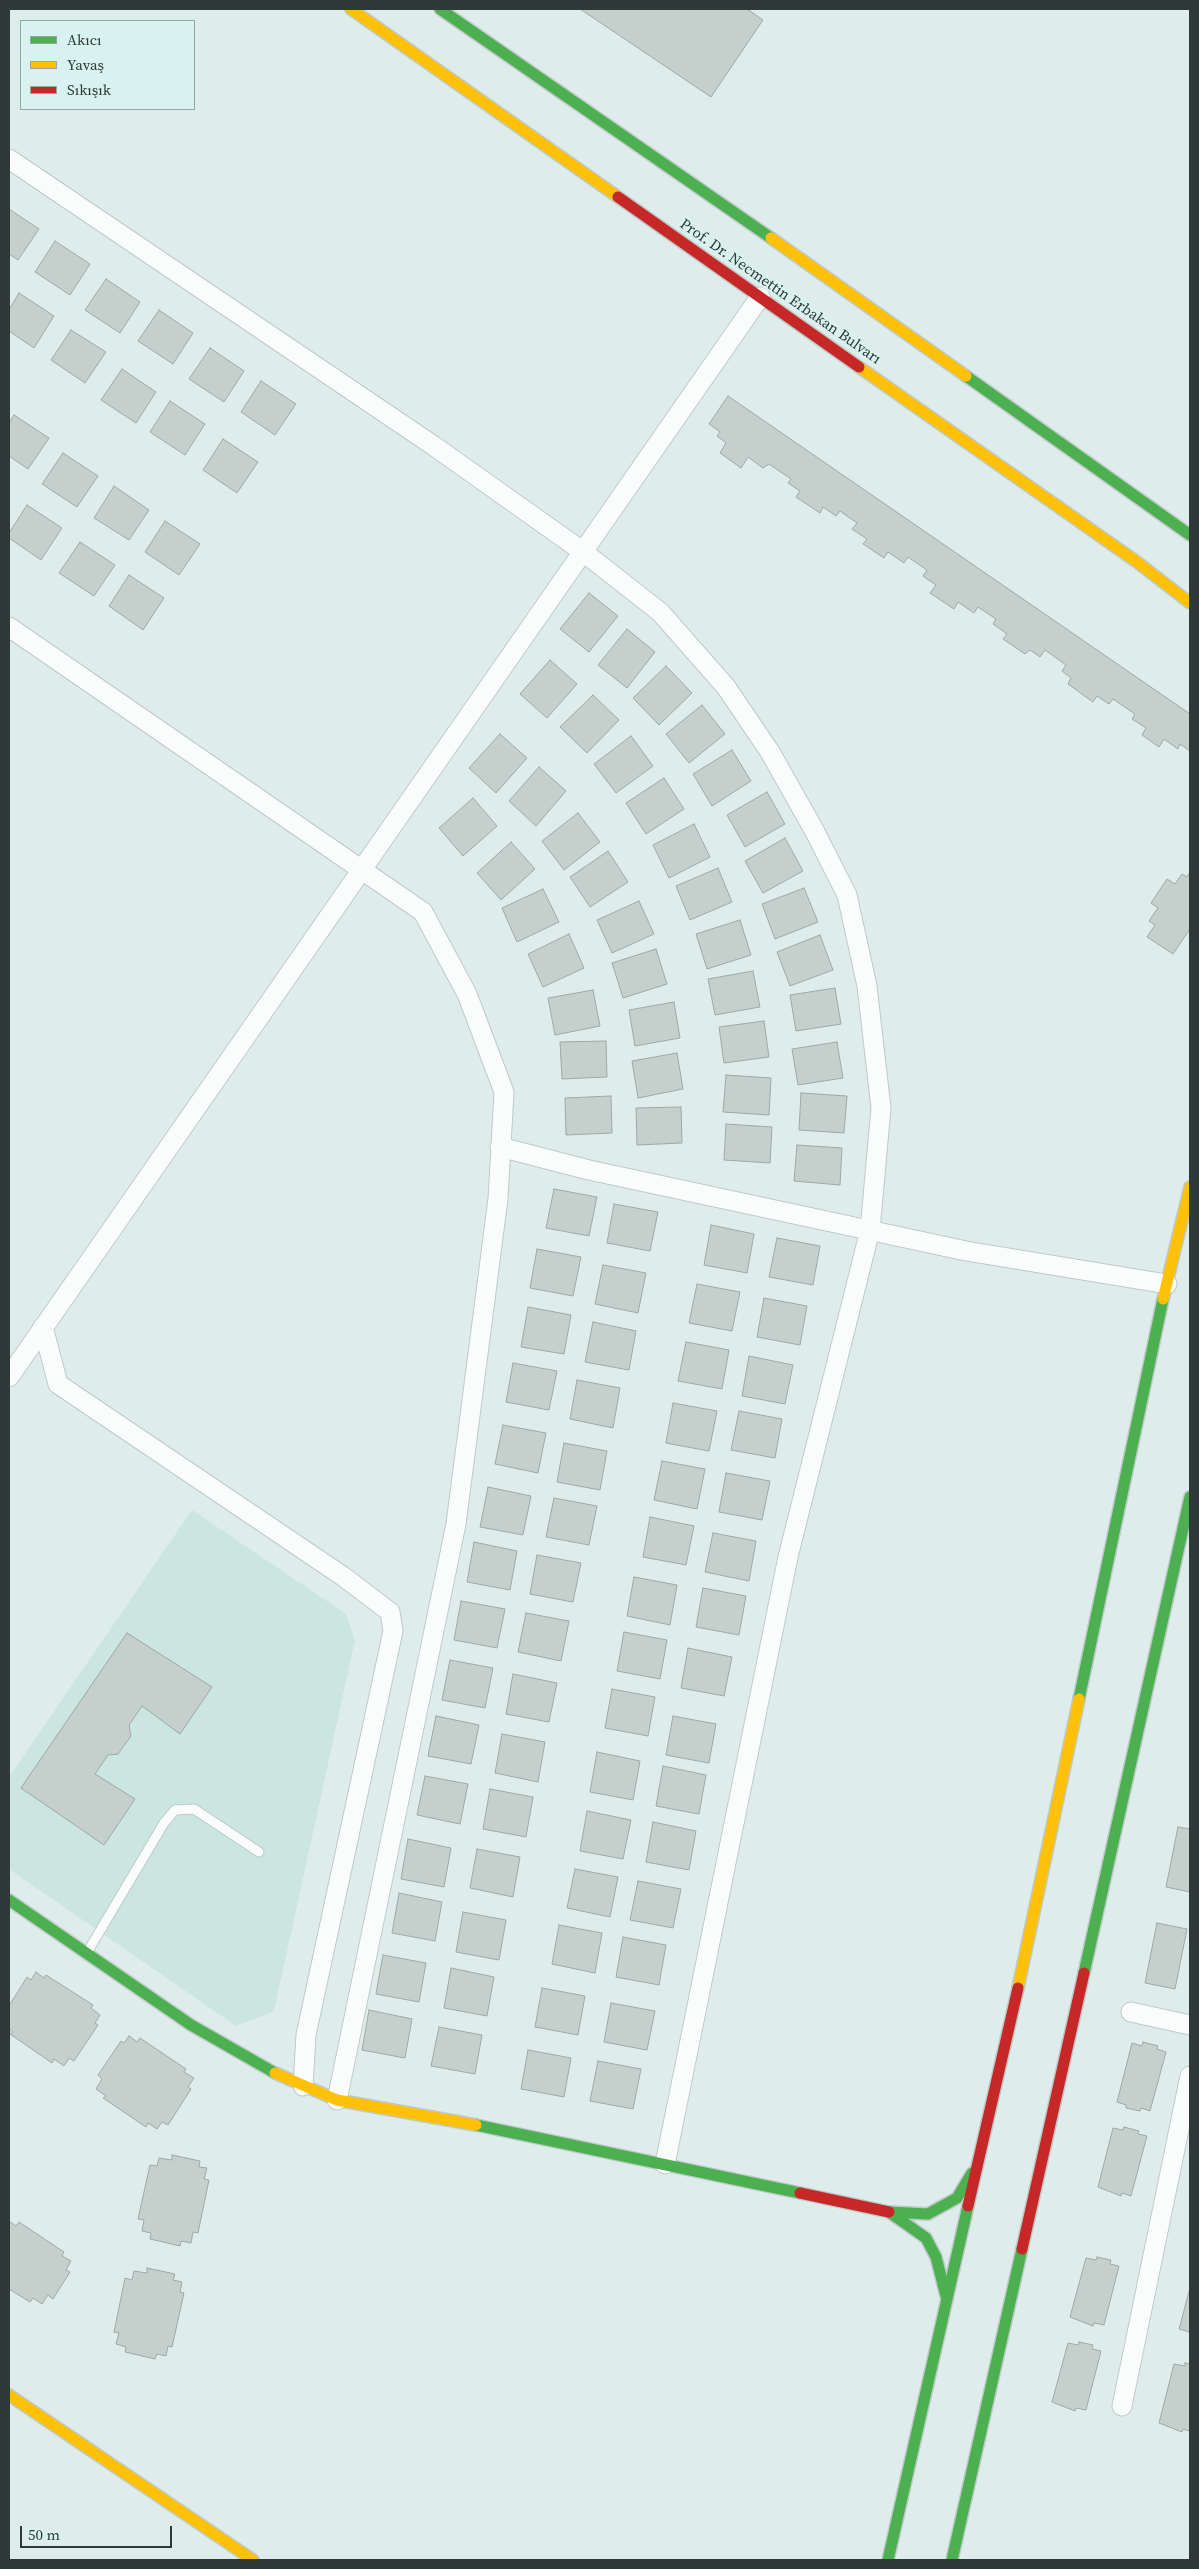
<!DOCTYPE html>
<html>
<head>
<meta charset="utf-8">
<style>
  body { margin:0 }
  #map { position:relative; width:1199px; height:2569px; overflow:hidden; background:#deedeb; font-family:"Source Serif 4",serif }
  canvas { display:block }
  .frame { position:absolute; inset:0; border:10px solid #2f3a38; pointer-events:none }
  .legend { position:absolute; left:20px; top:20px; width:175px; height:90px; box-sizing:border-box; background:#d8f3ef; border:1px solid #94a9a6; margin:0; padding:6px 9px; list-style:none; font-size:15px; color:#2f3a38 }
  .legend li { display:flex; align-items:center; gap:10px; height:25px }
  .legend b { width:25px; border:1px solid #94a9a6 }
  .scale { position:absolute; left:20px; top:2526px; width:152px; height:22px; box-sizing:border-box; border:2px solid #2f3a38; border-top:0; padding-left:6px; font-size:15px; line-height:18px; white-space:nowrap; color:#2f3a38; -webkit-text-stroke:4px #d8f3ef; paint-order:stroke }
</style>
</head>
<body>
<div id="map">
<canvas width="1199" height="2569"></canvas>
<div class="frame"></div>
<ul class="legend">
<li><b style="height:6px;background:#4caf50"></b>Akıcı</li>
<li><b style="height:6px;background:#ffc107"></b>Yavaş</li>
<li><b style="height:6px;background:#c62828"></b>Sıkışık</li>
</ul>
<div class="scale">50 m</div>
</div>
<script>
const c = document.querySelector('canvas').getContext('2d');
c.lineJoin = 'round';
function fill(path, color) { c.fillStyle = color; c.fill(path, 'evenodd'); }
const toPath = rows => new Path2D(rows.map(r => 'M' + r).join(''));
function stroke(path, color, width, dash) { c.strokeStyle = color; c.lineWidth = width; c.lineCap = dash ? 'butt' : 'round'; c.setLineDash(dash || []); c.stroke(path); }
function label(font, color, halo, rows, align = 'center') {
  c.font = font + ' "Source Serif 4",serif'; c.lineWidth = 5; c.setLineDash([]); c.textBaseline = 'middle'; c.strokeStyle = halo; c.fillStyle = color; for (const [text, x, y, turn = 0] of rows) {
    c.save(); c.translate(x, y); c.rotate((+turn || 0) * Math.PI / 180); c.textAlign = isNaN(turn) ? turn : align; if (halo) c.strokeText(text, 0, 0); c.fillText(text, 0, 0); c.restore();
  }
}
const built = toPath([
  [192,1510,346,1614,355,1640,274,2011,236,2026,9,1869,9,1777]
]);
const building = toPath([
  [580,9,747,9,763,20,711,97,580,9],
  [9,209,39,229,18,260,9,254,9,209],
  [55,241,90,264,70,295,35,272,55,241],
  [106,279,140,302,120,333,85,310,106,279],
  [19,293,54,316,34,348,9,331,9,310,19,293],
  [159,310,193,333,173,364,138,341,159,310],
  [71,330,106,352,85,383,51,360,71,330],
  [210,348,244,371,224,402,189,379,210,348],
  [122,369,156,392,136,423,101,400,122,369],
  [261,381,296,404,275,435,241,412,261,381],
  [728,396,1190,714,1190,751,1180,744,1178,749,1164,739,1159,747,1142,735,1146,728,1132,719,1135,714,1113,699,1109,704,1097,696,1093,702,1068,684,1071,678,1062,671,1066,665,1045,650,1040,657,1030,650,1025,654,1003,639,1007,634,993,624,996,619,978,607,974,613,958,602,954,609,930,593,936,585,923,576,927,570,908,557,904,563,888,552,884,558,863,544,867,539,852,529,857,523,840,511,836,516,823,507,820,513,796,497,800,491,788,483,791,479,769,464,763,468,748,457,741,468,720,453,726,443,717,436,720,432,709,424,728,396],
  [170,401,205,424,185,455,150,432,170,401],
  [14,415,49,438,28,469,9,456,9,423,14,415],
  [223,439,258,462,237,493,203,470,223,439],
  [63,453,98,476,77,507,42,484,63,453],
  [114,486,149,510,129,540,94,518,114,486],
  [27,505,62,528,41,560,9,538,9,533,27,505],
  [165,521,200,544,179,575,145,552,165,521],
  [80,542,115,565,94,596,59,573,80,542],
  [129,575,164,598,143,630,109,606,129,575],
  [589,593,618,616,589,652,560,629,589,593],
  [627,629,655,652,627,688,598,665,627,629],
  [550,660,577,684,547,718,520,694,550,660],
  [666,666,692,693,659,725,633,698,666,666],
  [593,695,619,720,587,753,560,727,593,695],
  [702,705,725,734,689,763,666,734,702,705],
  [500,734,527,758,496,793,469,768,500,734],
  [631,736,653,766,616,793,594,764,631,736],
  [732,750,751,781,712,806,693,774,732,750],
  [539,767,566,791,536,826,509,801,539,767],
  [664,778,684,809,646,834,626,803,664,778],
  [767,792,785,824,745,847,727,815,767,792],
  [473,798,497,826,463,856,439,828,473,798],
  [578,813,600,842,564,870,542,841,578,813],
  [694,824,710,857,669,878,653,845,694,824],
  [785,838,803,871,763,893,745,861,785,838],
  [511,842,535,869,501,900,477,873,511,842],
  [608,851,628,882,590,907,570,877,608,851],
  [718,868,732,902,690,920,676,886,718,868],
  [1190,872,1190,929,1173,954,1147,937,1155,925,1149,921,1158,908,1151,903,1167,879,1175,884,1182,874,1187,877,1190,872],
  [804,888,818,922,775,939,762,904,804,888],
  [543,889,559,922,517,942,502,908,543,889],
  [639,901,654,934,612,953,597,920,639,901],
  [740,920,751,955,707,969,696,934,740,920],
  [569,934,584,968,543,987,528,954,569,934],
  [820,935,833,970,790,986,777,952,820,935],
  [656,949,667,984,623,998,612,963,656,949],
  [753,971,760,1007,715,1015,708,979,753,971],
  [835,988,841,1024,796,1031,790,995,835,988],
  [593,990,600,1026,555,1035,548,998,593,990],
  [674,1002,680,1038,635,1046,629,1010,674,1002],
  [764,1021,769,1057,724,1063,719,1027,764,1021],
  [606,1041,607,1077,562,1079,560,1042,606,1041],
  [837,1042,843,1078,798,1085,792,1049,837,1042],
  [677,1053,683,1089,638,1098,632,1061,677,1053],
  [726,1075,771,1078,769,1115,723,1112,726,1075],
  [801,1093,847,1096,844,1133,799,1130,801,1093],
  [611,1096,612,1133,566,1135,565,1098,611,1096],
  [681,1107,682,1143,637,1145,636,1108,681,1107],
  [726,1124,772,1127,770,1163,724,1160,726,1124],
  [797,1145,842,1148,840,1185,794,1181,797,1145],
  [554,1189,597,1197,589,1236,546,1228,554,1189],
  [614,1204,658,1212,650,1251,607,1243,614,1204],
  [711,1225,754,1234,747,1273,704,1265,711,1225],
  [777,1238,820,1246,813,1285,769,1277,777,1238],
  [537,1249,581,1257,573,1296,530,1288,537,1249],
  [603,1265,646,1273,638,1313,595,1304,603,1265],
  [697,1284,740,1292,732,1331,689,1323,697,1284],
  [764,1298,807,1306,800,1345,757,1337,764,1298],
  [528,1307,571,1315,564,1354,521,1347,528,1307],
  [593,1322,636,1331,629,1370,585,1362,593,1322],
  [686,1342,729,1350,722,1389,678,1381,686,1342],
  [749,1356,793,1365,785,1404,742,1396,749,1356],
  [513,1363,557,1371,549,1410,506,1402,513,1363],
  [577,1380,620,1388,613,1428,570,1419,577,1380],
  [673,1403,717,1411,709,1451,666,1443,673,1403],
  [739,1411,782,1419,775,1458,731,1450,739,1411],
  [503,1425,546,1433,538,1473,495,1464,503,1425],
  [564,1443,607,1451,600,1490,557,1482,564,1443],
  [662,1461,705,1469,697,1509,654,1500,662,1461],
  [726,1473,770,1481,762,1520,719,1512,726,1473],
  [488,1487,531,1496,523,1535,480,1527,488,1487],
  [554,1498,597,1506,589,1545,546,1537,554,1498],
  [650,1517,694,1526,686,1565,643,1557,650,1517],
  [713,1533,756,1541,749,1581,705,1572,713,1533],
  [474,1542,517,1551,510,1590,467,1582,474,1542],
  [537,1555,581,1563,573,1602,530,1594,537,1555],
  [634,1577,677,1585,670,1625,627,1616,634,1577],
  [703,1588,746,1596,739,1635,696,1627,703,1588],
  [461,1601,505,1609,497,1648,454,1640,461,1601],
  [526,1613,569,1621,561,1661,518,1652,526,1613],
  [624,1632,667,1640,660,1679,617,1671,624,1632],
  [127,1633,212,1687,180,1734,142,1706,129,1725,131,1736,118,1754,108,1755,95,1774,135,1799,104,1845,21,1788,127,1633],
  [688,1648,732,1657,724,1696,681,1688,688,1648],
  [450,1660,493,1668,485,1708,442,1700,450,1660],
  [513,1674,557,1683,549,1722,506,1714,513,1674],
  [612,1689,655,1697,648,1736,605,1728,612,1689],
  [436,1716,479,1725,471,1764,428,1756,436,1716],
  [673,1716,716,1724,709,1763,666,1755,673,1716],
  [502,1734,545,1742,538,1782,495,1773,502,1734],
  [597,1752,640,1761,633,1800,590,1792,597,1752],
  [663,1766,706,1775,699,1814,656,1806,663,1766],
  [425,1776,468,1784,460,1824,417,1815,425,1776],
  [490,1789,533,1797,526,1837,483,1829,490,1789],
  [587,1811,631,1820,623,1859,580,1851,587,1811],
  [653,1822,696,1831,689,1870,646,1862,653,1822],
  [1178,1827,1190,1829,1190,1892,1166,1887,1178,1827],
  [408,1839,451,1848,444,1887,401,1879,408,1839],
  [477,1849,520,1857,513,1897,470,1888,477,1849],
  [575,1869,618,1877,610,1917,567,1908,575,1869],
  [638,1881,681,1889,673,1928,630,1920,638,1881],
  [399,1893,442,1902,435,1941,392,1933,399,1893],
  [463,1912,506,1920,499,1960,456,1952,463,1912],
  [1157,1923,1187,1929,1175,1989,1145,1983,1157,1923],
  [559,1925,602,1933,595,1973,552,1964,559,1925],
  [623,1937,666,1945,659,1985,616,1977,623,1937],
  [383,1955,426,1963,419,2002,376,1994,383,1955],
  [451,1968,494,1977,487,2016,444,2008,451,1968],
  [36,1972,44,1978,46,1975,93,2005,91,2008,100,2015,95,2023,98,2025,74,2061,69,2058,64,2066,54,2059,52,2063,10,2034,13,2032,9,2029,9,2006,27,1977,31,1980,36,1972],
  [542,1988,585,1996,578,2035,535,2027,542,1988],
  [611,2003,655,2011,647,2050,604,2042,611,2003],
  [369,2010,412,2019,405,2058,362,2050,369,2010],
  [439,2027,482,2035,475,2074,431,2066,439,2027],
  [129,2036,137,2042,140,2038,186,2069,184,2072,194,2078,188,2087,191,2089,168,2125,162,2122,157,2129,148,2123,146,2127,103,2098,106,2096,96,2089,102,2079,98,2075,121,2041,124,2043,129,2036],
  [1143,2042,1158,2046,1157,2049,1166,2052,1150,2111,1141,2108,1140,2111,1126,2108,1126,2105,1117,2102,1132,2043,1142,2046,1143,2042],
  [528,2050,571,2058,564,2097,521,2089,528,2050],
  [598,2061,641,2069,633,2109,590,2101,598,2061],
  [1124,2127,1139,2131,1138,2134,1147,2136,1131,2196,1122,2193,1121,2196,1098,2187,1113,2128,1123,2130,1124,2127],
  [172,2155,200,2161,199,2167,207,2168,204,2179,209,2180,198,2233,193,2232,191,2243,181,2241,180,2246,150,2239,151,2233,142,2231,144,2220,138,2219,150,2165,157,2166,159,2158,172,2160,172,2155],
  [9,2221,16,2226,19,2222,64,2252,62,2256,71,2261,66,2270,70,2272,53,2299,48,2295,42,2304,33,2298,30,2302,9,2289,9,2221],
  [1097,2257,1111,2260,1110,2264,1119,2266,1104,2325,1094,2323,1093,2326,1070,2317,1086,2258,1096,2260,1097,2257],
  [147,2268,175,2274,173,2280,182,2282,180,2292,184,2293,172,2347,168,2346,166,2356,157,2354,155,2359,125,2352,126,2347,116,2344,119,2333,114,2332,125,2278,132,2280,134,2271,147,2273,147,2268],
  [1190,2288,1190,2335,1189,2332,1179,2329,1190,2288],
  [1079,2342,1093,2345,1092,2349,1101,2351,1086,2410,1076,2408,1075,2411,1052,2402,1068,2343,1078,2345,1079,2342],
  [1185,2363,1190,2364,1190,2431,1183,2429,1182,2432,1159,2423,1174,2364,1185,2366,1185,2363]
]);
const lane = toPath([
  [88,1951,164,1823,175,1810,194,1809,259,1852]
]);
const street = toPath([
  [9,159,434,446,582,551,660,612,726,687,770,752,814,830,847,895,867,986,881,1108,870,1230,788,1557,665,2164],
  [9,627,423,912,467,994,504,1092,498,1199,456,1524,337,2100],
  [500,1147,589,1170,966,1251,1167,1284],
  [43,1327,58,1384,344,1577,390,1612,393,1631,306,2035,303,2086],
  [9,1377,760,297],
  [1131,2012,1190,2025],
  [1122,2406,1190,2076]
]);
const fast = toPath([
  [440,9,771,238],
  [966,376,1190,535],
  [1079,1699,1163,1299],
  [9,1900,191,2025,275,2073],
  [1084,1973,1190,1497],
  [476,2125,800,2193],
  [946,2296,936,2257,926,2238,889,2212,928,2214,957,2198,972,2173],
  [888,2560,968,2206],
  [952,2560,1022,2249]
]);
const slow = toPath([
  [351,9,618,197],
  [771,238,966,376],
  [859,367,1137,562,1190,603],
  [1163,1299,1190,1187],
  [1018,1988,1079,1699],
  [275,2073,337,2100,476,2125],
  [9,2395,253,2560]
]);
const jam = toPath([
  [618,197,859,367],
  [800,2193,889,2212],
  [968,2206,1018,1988],
  [1022,2249,1084,1973]
]);
const streetNames = [
  ["Prof. Dr. Necmettin Erbakan Bulvarı",780,292,35]
];
fill(built, '#cbe5e1');
fill(building, '#c5d0cc');
stroke(building, '#9ea8a5', 1);
stroke(lane, '#becac8', 11);
stroke(street, '#becac8', 21);
stroke(fast, '#becac8', 14);
stroke(slow, '#becac8', 14);
stroke(jam, '#becac8', 14);
stroke(lane, '#fafcfc', 9);
stroke(street, '#fafcfc', 19);
stroke(fast, '#4caf50', 11);
stroke(slow, '#ffc107', 11);
stroke(jam, '#c62828', 11);
label('15px', '#2f3a38', '#d8f3ef', streetNames);
</script>
</body>
</html>
